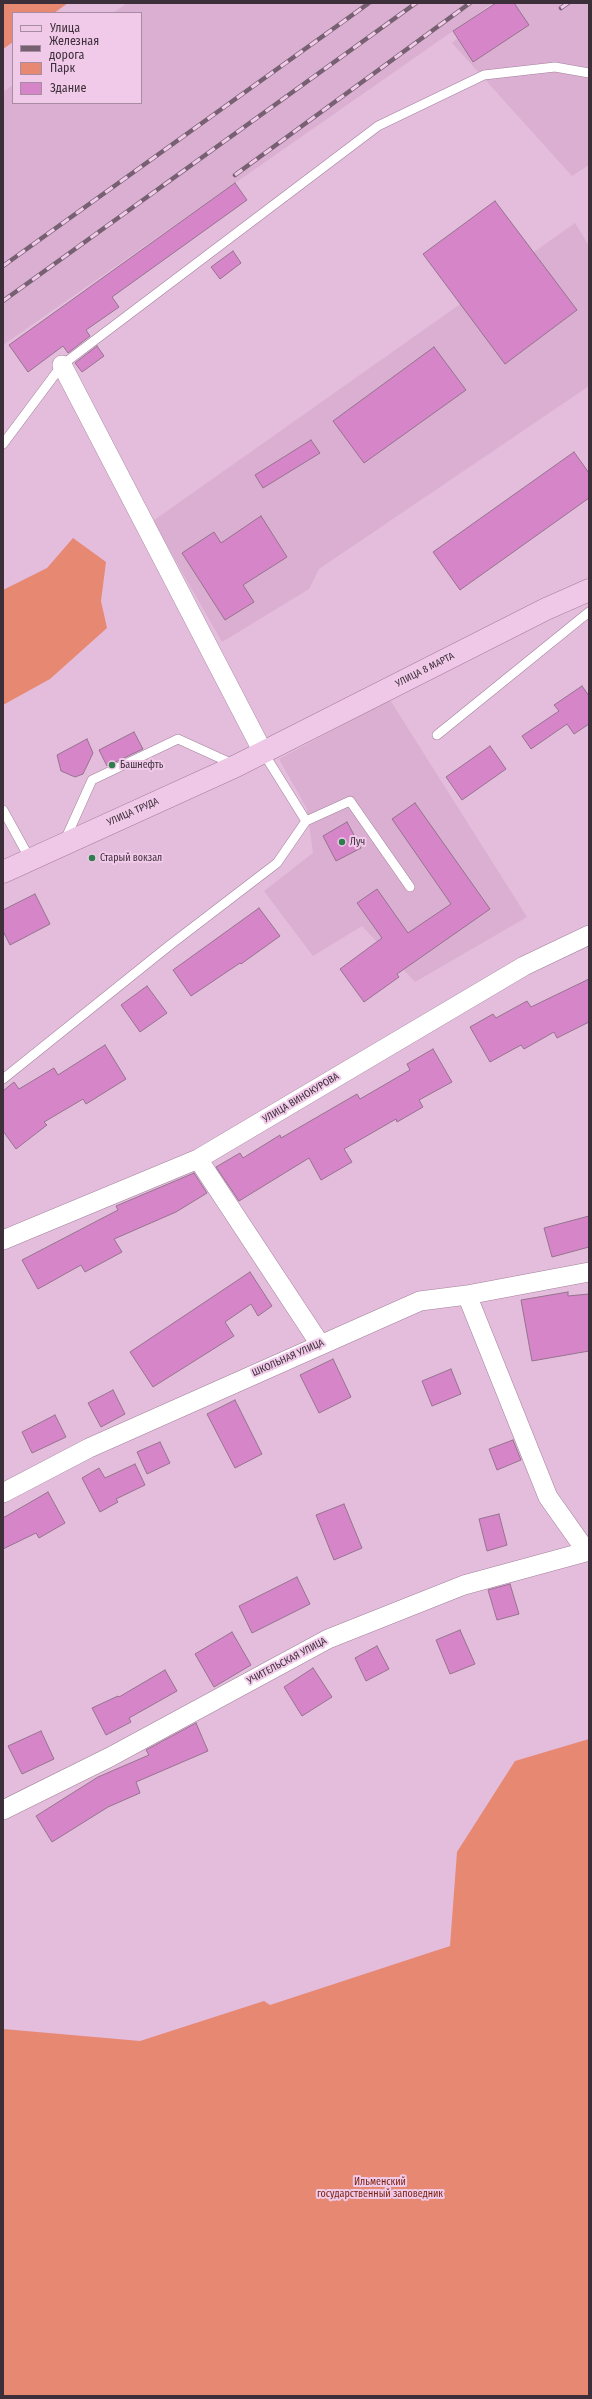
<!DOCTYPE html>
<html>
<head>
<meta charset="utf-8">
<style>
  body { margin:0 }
  #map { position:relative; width:592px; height:2399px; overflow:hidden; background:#e3bddb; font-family:"Fira Sans Condensed",sans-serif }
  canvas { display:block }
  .frame { position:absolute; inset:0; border:4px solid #3d2f3a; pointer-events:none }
  .legend { position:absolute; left:12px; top:12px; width:130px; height:92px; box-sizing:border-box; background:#f0cae8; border:1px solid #a88ca2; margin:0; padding:5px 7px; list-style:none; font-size:12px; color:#3d2f3a }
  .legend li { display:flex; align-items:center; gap:8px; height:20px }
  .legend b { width:20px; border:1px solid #a88ca2 }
</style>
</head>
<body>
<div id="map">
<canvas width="592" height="2399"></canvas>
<div class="frame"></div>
<ul class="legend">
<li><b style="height:5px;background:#eec8e6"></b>Улица</li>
<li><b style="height:5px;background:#766071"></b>Железная дорога</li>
<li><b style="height:11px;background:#e78872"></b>Парк</li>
<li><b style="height:11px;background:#d686c8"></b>Здание</li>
</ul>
</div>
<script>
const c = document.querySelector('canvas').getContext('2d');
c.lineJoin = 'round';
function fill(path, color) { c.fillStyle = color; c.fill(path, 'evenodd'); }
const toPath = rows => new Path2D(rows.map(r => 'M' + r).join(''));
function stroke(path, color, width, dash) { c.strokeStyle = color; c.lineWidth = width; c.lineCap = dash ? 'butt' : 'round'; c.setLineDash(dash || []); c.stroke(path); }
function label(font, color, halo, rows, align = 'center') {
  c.font = font + ' "Fira Sans Condensed",sans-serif'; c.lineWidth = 4; c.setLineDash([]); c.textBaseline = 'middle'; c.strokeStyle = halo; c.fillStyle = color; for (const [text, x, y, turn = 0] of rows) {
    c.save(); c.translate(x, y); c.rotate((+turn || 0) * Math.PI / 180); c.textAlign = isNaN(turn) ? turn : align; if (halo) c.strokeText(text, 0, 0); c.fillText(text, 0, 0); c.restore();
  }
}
const built = toPath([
  [127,3,493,3,3,345,3,92,13,85,13,103,141,103,141,13,113,13],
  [501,3,589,3,589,165,572,176,452,43],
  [575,223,589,246,589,386,319,569,309,589,222,642,153,521],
  [390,700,527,917,415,982,362,926,313,956,264,891,313,853,307,809,279,759]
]);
const green = toPath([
  [3,3,68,3,54,13,13,13,13,42,3,49],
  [73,538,106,562,101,601,107,628,50,679,3,705,3,590,47,568],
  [589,1739,589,2396,3,2396,3,2029,140,2041,264,2001,270,2005,450,1946,457,1852,515,1761]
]);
const building = toPath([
  [496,3,514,3,529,25,473,62,453,31,496,3],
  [235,183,247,200,112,297,119,307,86,330,90,336,68,353,63,346,28,372,9,345,235,183],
  [495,201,577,310,505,364,423,254,495,201],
  [233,251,241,263,220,279,211,267,233,251],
  [97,346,104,356,82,372,75,363,97,346],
  [434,347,466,390,364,463,333,421,434,347],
  [311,440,320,453,263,488,255,475,311,440],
  [574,452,589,473,589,498,460,590,433,552,574,452],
  [261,516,287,557,243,585,254,602,225,620,182,553,214,532,221,543,261,516],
  [582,686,589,696,589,724,574,734,567,724,531,749,522,736,559,711,554,705,582,686],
  [134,732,143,749,107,766,99,750,134,732],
  [87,739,93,753,83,774,75,777,61,771,57,755,87,739],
  [490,746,506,769,462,800,446,777,490,746],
  [415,803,490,909,397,974,399,977,364,1002,340,969,382,938,357,903,377,889,408,933,451,904,392,819,415,803],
  [347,822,361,848,336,861,323,836,347,822],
  [35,894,50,924,10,945,3,931,3,910,35,894],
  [259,908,280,936,241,964,240,963,191,996,173,970,259,908],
  [589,979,589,1022,557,1038,554,1032,524,1049,521,1045,490,1062,470,1027,493,1014,496,1018,527,1001,531,1007,589,979],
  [147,986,167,1013,140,1032,121,1005,147,986],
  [105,1045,126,1079,86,1104,83,1099,44,1122,47,1125,16,1149,3,1131,3,1091,14,1082,19,1089,54,1068,58,1075,105,1045],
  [433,1049,452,1082,419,1100,423,1107,397,1122,396,1119,344,1149,352,1162,321,1180,309,1158,239,1201,216,1167,240,1153,243,1158,280,1135,281,1138,357,1094,360,1099,410,1070,407,1064,433,1049],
  [194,1173,207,1193,176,1212,114,1239,122,1252,85,1272,81,1265,38,1289,22,1260,118,1210,116,1206,194,1173],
  [589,1216,589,1247,552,1257,544,1228,589,1216],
  [250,1272,272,1306,258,1316,251,1304,225,1322,234,1336,153,1387,130,1352,250,1272],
  [568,1292,568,1296,589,1294,589,1351,532,1361,521,1300,568,1292],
  [333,1359,351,1397,319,1413,300,1375,333,1359],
  [451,1369,461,1394,432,1406,422,1381,451,1369],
  [113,1390,125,1414,101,1427,88,1403,113,1390],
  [235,1400,262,1454,235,1468,207,1414,235,1400],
  [55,1415,66,1437,32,1453,22,1432,55,1415],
  [513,1440,521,1460,497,1470,489,1449,513,1440],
  [160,1442,170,1463,147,1474,137,1452,160,1442],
  [135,1464,145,1485,116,1499,118,1502,100,1512,82,1478,99,1468,105,1478,135,1464],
  [48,1492,65,1523,39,1538,36,1533,3,1549,3,1518,48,1492],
  [344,1504,362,1548,334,1560,316,1515,344,1504],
  [499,1514,507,1545,487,1551,479,1519,499,1514],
  [297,1577,310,1604,252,1633,239,1606,297,1577],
  [510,1584,519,1614,497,1620,488,1590,510,1584],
  [460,1630,475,1664,450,1674,436,1640,460,1630],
  [232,1632,251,1665,214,1687,195,1654,232,1632],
  [377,1646,389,1669,366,1681,355,1658,377,1646],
  [313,1668,332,1697,302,1716,284,1687,313,1668],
  [165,1670,177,1691,129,1718,131,1722,106,1735,92,1708,118,1696,119,1697,165,1670],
  [196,1723,208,1751,136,1782,140,1793,108,1807,52,1842,36,1816,98,1777,149,1755,146,1750,196,1723],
  [41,1731,54,1759,22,1774,8,1746,41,1731]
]);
const lane = toPath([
  [3,444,62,365,378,126,484,75,555,67,589,73],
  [437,735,589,612],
  [3,810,30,859],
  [306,821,350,801,410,887],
  [65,840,92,780,178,739,233,764],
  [3,1079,170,945,277,863,306,821,263,752]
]);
const street = toPath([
  [62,365,263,752],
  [198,1159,320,1344],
  [3,1240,198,1159,524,966,589,935],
  [467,1295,548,1497,587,1552],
  [3,1493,89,1448,420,1301,467,1295,589,1272],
  [3,1810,110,1757,328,1639,464,1585,589,1551]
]);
const primary = toPath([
  [3,872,236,766,546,609,589,590]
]);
const rail = toPath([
  [561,8,568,3],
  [235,175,470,3],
  [3,266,369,3],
  [3,301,416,3]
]);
const markers = [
  [112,765,4,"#2f7d4d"],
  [342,842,4,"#2f7d4d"],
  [92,858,4,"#2f7d4d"]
];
const streetNames = [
  ["УЛИЦА 8 МАРТА",425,670,-27],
  ["УЛИЦА ТРУДА",133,812,-24],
  ["УЛИЦА ВИНОКУРОВА",301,1098,-31],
  ["ШКОЛЬНАЯ УЛИЦА",288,1358,-24],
  ["УЧИТЕЛЬСКАЯ УЛИЦА",287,1661,-28]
];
const poiNames = [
  ["Башнефть",120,765],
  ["Луч",350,842],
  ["Старый вокзал",100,858]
];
const parkNames = [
  ["Ильменский",380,2182],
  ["государственный заповедник",380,2194]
];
fill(built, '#daafd1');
fill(green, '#e78872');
fill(building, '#d686c8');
stroke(building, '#95738e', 1);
stroke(lane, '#a3819c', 10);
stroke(street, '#a3819c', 20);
stroke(primary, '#a87a9f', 23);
stroke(lane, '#fff', 9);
stroke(street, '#fff', 19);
stroke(primary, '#eec8e6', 22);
stroke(rail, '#766071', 4.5);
stroke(rail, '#f0cae8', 3, [9]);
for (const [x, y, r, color] of markers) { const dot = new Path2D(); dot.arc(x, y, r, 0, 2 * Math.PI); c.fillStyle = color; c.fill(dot); stroke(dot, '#f0cae8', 1.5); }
label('10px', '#3d2f3a', '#f0cae8', streetNames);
label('10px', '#3d2f3a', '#f0cae8', poiNames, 'left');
label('10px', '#781e0a', '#f0cae8', parkNames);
</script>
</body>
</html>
